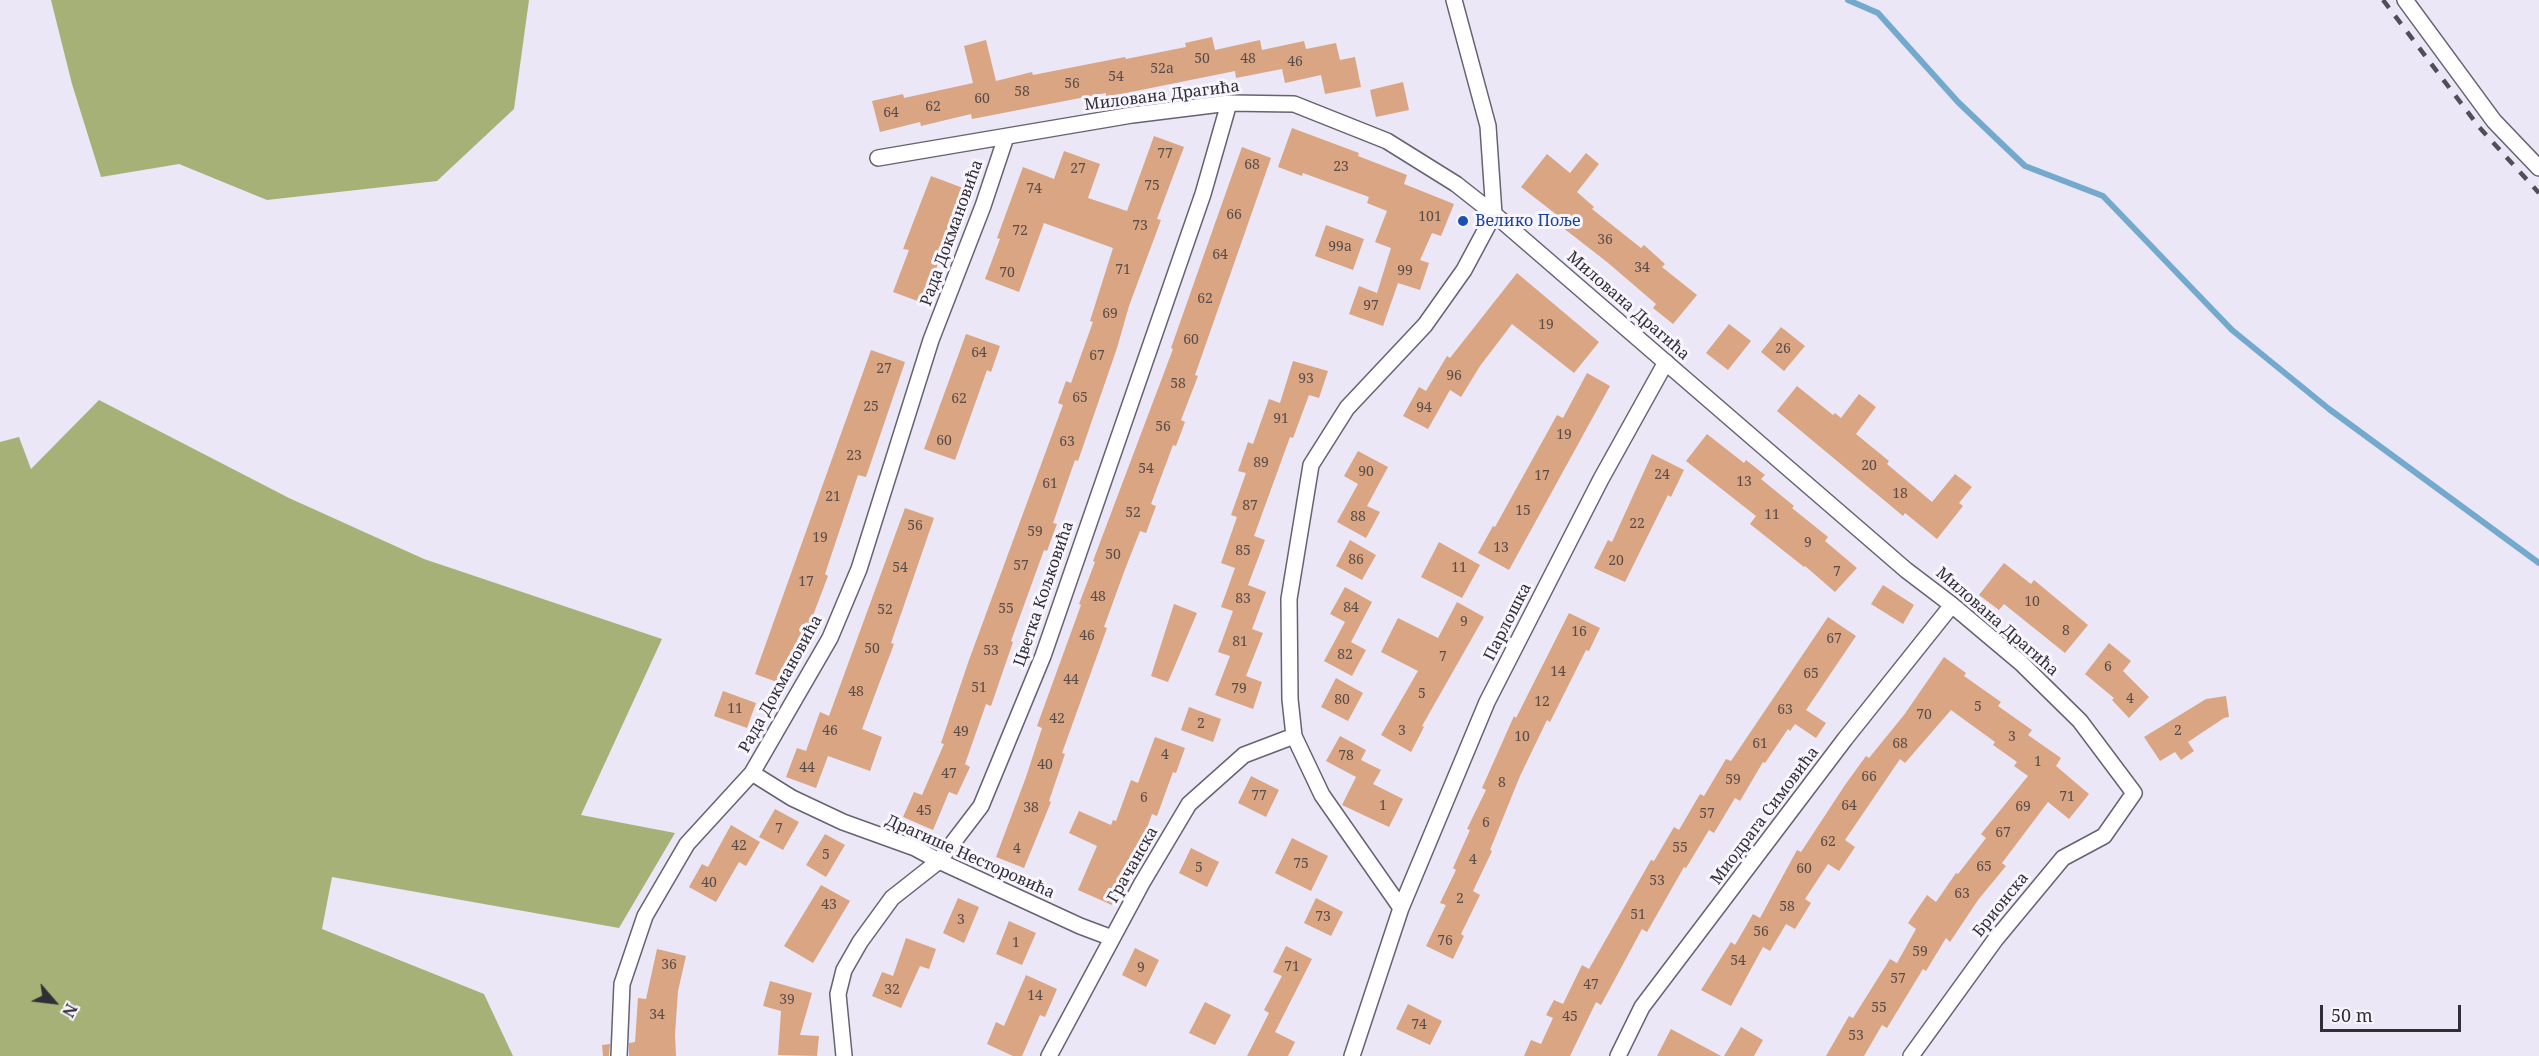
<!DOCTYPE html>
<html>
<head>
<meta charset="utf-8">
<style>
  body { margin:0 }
  #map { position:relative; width:2539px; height:1056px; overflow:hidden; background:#ebe7f7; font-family:"Noto Serif",serif }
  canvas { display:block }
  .north { position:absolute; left:24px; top:972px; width:60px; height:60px; -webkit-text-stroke:4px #f8f5ff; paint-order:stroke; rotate:118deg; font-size:16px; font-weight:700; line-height:24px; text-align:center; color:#302f35 }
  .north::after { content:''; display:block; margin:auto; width:21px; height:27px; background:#302f35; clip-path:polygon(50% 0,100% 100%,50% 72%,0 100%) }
  .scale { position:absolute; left:2320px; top:1005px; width:141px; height:27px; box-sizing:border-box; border:3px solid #302f35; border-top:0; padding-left:8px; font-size:18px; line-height:21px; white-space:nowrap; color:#302f35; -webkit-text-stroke:4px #f8f5ff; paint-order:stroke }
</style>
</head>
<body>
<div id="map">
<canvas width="2539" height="1056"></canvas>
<div class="north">N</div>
<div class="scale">50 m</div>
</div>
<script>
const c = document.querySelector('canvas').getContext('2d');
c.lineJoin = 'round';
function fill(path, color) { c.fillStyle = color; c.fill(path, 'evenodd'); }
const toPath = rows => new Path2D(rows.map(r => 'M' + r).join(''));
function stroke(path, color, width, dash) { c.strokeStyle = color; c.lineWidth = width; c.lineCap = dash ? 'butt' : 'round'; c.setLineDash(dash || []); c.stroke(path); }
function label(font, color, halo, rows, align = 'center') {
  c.font = font + ' "Noto Serif",serif'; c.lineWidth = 6; c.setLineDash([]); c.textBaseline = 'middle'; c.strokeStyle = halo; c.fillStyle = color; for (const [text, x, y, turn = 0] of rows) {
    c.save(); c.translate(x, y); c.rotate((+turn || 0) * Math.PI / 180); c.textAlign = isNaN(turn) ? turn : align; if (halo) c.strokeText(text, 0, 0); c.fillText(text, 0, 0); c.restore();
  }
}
const forest = toPath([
  [51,0,529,0,514,109,437,181,267,200,179,164,101,177,72,84],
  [99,400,289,498,424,559,662,639,581,815,675,833,619,928,332,877,322,929,484,994,513,1056,0,1056,0,442,19,437,31,469]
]);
const stream = toPath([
  [1848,0,1878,13,1958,102,2025,166,2103,196,2232,330,2329,409,2539,563]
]);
const building = toPath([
  [1212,37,1215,50,1260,40,1262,50,1304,41,1306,49,1336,43,1340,60,1355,57,1361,87,1325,94,1321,75,1285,83,1282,69,1236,78,1235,71,1106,97,1106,93,972,119,971,114,921,126,920,122,880,132,872,101,903,94,904,98,973,83,964,46,986,40,996,81,1032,72,1033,75,1125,57,1126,59,1186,47,1185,43],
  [1403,82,1409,110,1376,117,1370,90],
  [1292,128,1359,153,1358,156,1407,175,1404,184,1454,204,1441,236,1432,233,1420,260,1429,263,1420,290,1398,283,1383,326,1349,314,1359,286,1377,293,1391,248,1375,242,1387,211,1367,203,1369,197,1303,173,1302,176,1278,167],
  [1154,136,1184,147,1157,219,1161,220,1129,306,1117,348,1078,461,1075,460,1053,523,1057,524,1047,551,1044,550,1011,641,1013,642,991,706,986,704,965,764,970,767,957,795,949,792,933,830,903,817,914,792,922,795,944,744,941,743,969,660,1063,405,1058,403,1066,381,1071,383,1093,322,1090,321,1113,248,1044,223,1019,292,985,279,1000,239,997,238,1023,167,1054,179,1064,151,1100,164,1088,198,1127,211],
  [1242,147,1271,158,1195,375,1198,376,1181,420,1185,422,1176,446,1173,445,1151,504,1156,506,1146,533,1140,531,1124,572,1104,627,1107,628,1062,753,1065,754,1049,801,1051,802,1024,868,996,857,1026,777,1042,728,1037,726,1081,605,1079,604,1095,562,1093,561,1173,349,1171,348],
  [1586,153,1599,164,1577,192,1594,207,1592,209,1641,248,1644,245,1665,264,1662,267,1697,295,1673,324,1653,308,1656,304,1607,262,1553,220,1557,215,1521,187,1547,154,1570,173],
  [931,176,963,188,947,234,949,235,923,303,893,292,909,250,903,249],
  [1326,225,1364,239,1353,270,1315,256],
  [1517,273,1599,342,1574,373,1512,324,1480,366,1461,397,1450,390,1428,429,1403,416,1419,387,1426,391,1447,356,1450,358],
  [1729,324,1751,341,1728,370,1706,353],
  [1781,327,1805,346,1784,371,1761,352],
  [966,334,1000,346,991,372,987,370,955,460,924,449],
  [871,350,905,362,866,477,858,475,825,574,828,576,804,639,801,638,785,685,755,674],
  [1293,361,1328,371,1319,398,1309,395,1293,438,1290,437,1254,536,1265,540,1248,585,1266,592,1252,629,1263,633,1246,676,1262,682,1253,709,1215,695,1230,656,1218,652,1233,611,1221,607,1235,568,1221,563,1237,517,1231,515,1246,473,1238,471,1248,442,1253,444,1269,399,1280,403],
  [1587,373,1610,386,1509,570,1478,553,1493,526,1495,527,1557,415,1563,418],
  [1797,386,1833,415,1835,413,1841,418,1859,394,1876,407,1856,434,1889,461,1887,464,1932,502,1955,474,1972,487,1959,503,1963,506,1937,539,1905,513,1903,516,1777,411],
  [1707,434,1744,463,1746,460,1765,475,1761,479,1794,506,1792,508,1828,537,1825,541,1857,568,1835,592,1805,566,1804,567,1750,524,1756,516,1686,461],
  [1358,451,1388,467,1367,506,1380,512,1366,538,1337,522,1358,484,1344,476],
  [1652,454,1684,470,1671,497,1668,495,1625,582,1594,568,1608,540,1612,542],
  [905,508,934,518,891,643,894,644,862,729,882,737,870,771,828,756,816,788,786,777,797,748,806,751,820,712,829,716],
  [1350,540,1376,555,1362,580,1336,566],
  [1439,542,1480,565,1462,598,1421,577],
  [2004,563,2031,584,2034,580,2088,625,2065,653,2004,604,1999,610,1979,595],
  [1883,585,1914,605,1903,624,1871,604],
  [1345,587,1372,602,1351,642,1366,650,1352,676,1324,661,1345,622,1330,614],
  [1457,602,1484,617,1422,726,1424,727,1411,752,1381,735,1418,671,1381,652,1398,618,1438,638],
  [1174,604,1197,613,1168,682,1151,676],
  [1569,613,1600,628,1589,651,1586,650,1550,722,1547,720,1520,776,1490,850,1492,851,1473,891,1480,895,1461,934,1464,936,1453,959,1426,946,1446,905,1440,903,1456,870,1453,868,1470,830,1467,829,1486,790,1482,788,1514,716,1516,718],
  [1828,617,1856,636,1806,710,1826,723,1816,738,1795,724,1790,731,1788,729,1765,763,1763,762,1740,801,1735,798,1714,833,1709,830,1686,868,1684,867,1647,932,1642,929,1601,1005,1596,1002,1570,1056,1524,1056,1531,1040,1541,1044,1553,1018,1546,1015,1554,1000,1563,1004,1582,965,1589,969,1651,860,1654,861,1674,827,1679,830,1700,794,1704,796,1726,759,1731,761],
  [2109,643,2131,661,2123,671,2149,697,2129,718,2112,700,2114,698,2085,674],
  [1944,657,1966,673,1964,676,2001,702,1998,706,2032,730,2028,735,2061,758,2056,766,2089,794,2069,819,2048,802,2002,863,2006,866,1978,900,1950,942,1946,938,1926,971,1923,969,1887,1028,1882,1025,1864,1056,1826,1056,1849,1016,1853,1018,1890,959,1897,963,1916,929,1908,923,1927,895,1936,902,1956,873,1958,874,1986,838,1981,834,2028,776,2014,766,2017,762,1993,745,1995,742,1951,710,1905,763,1900,759,1845,840,1855,847,1839,871,1828,864,1805,899,1811,903,1795,929,1786,924,1770,951,1763,947,1731,1006,1701,990,1731,942,1735,945,1753,914,1760,918,1797,850,1801,852,1845,785,1866,756,1869,758,1904,715],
  [1336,678,1363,693,1348,721,1321,707],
  [723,691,756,703,747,728,714,716],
  [2226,696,2229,717,2224,718,2188,742,2194,751,2181,760,2175,752,2160,761,2144,737,2206,699],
  [1189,707,1221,719,1213,742,1181,730],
  [1340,736,1366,750,1361,760,1381,770,1373,784,1403,799,1389,827,1342,805,1356,777,1326,761],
  [1155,737,1185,748,1176,773,1173,772,1157,816,1152,814,1136,859,1134,858,1112,905,1078,890,1097,846,1069,833,1079,811,1111,825,1113,820,1116,821,1131,780,1138,783],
  [1251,776,1279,790,1266,817,1238,803],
  [775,809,799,822,783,850,759,837],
  [731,825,760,842,746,866,739,862,716,902,689,887,702,864,708,867],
  [825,834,845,845,826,877,806,865],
  [1292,838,1328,856,1311,891,1275,873],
  [1191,848,1219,862,1207,887,1179,873],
  [821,885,850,901,813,963,784,946],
  [958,898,979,907,964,943,943,933],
  [1316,898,1343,912,1331,936,1304,923],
  [1009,921,1036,933,1022,965,996,954],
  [906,938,936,949,929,969,920,966,901,1008,872,996,882,972,893,976],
  [1286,946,1312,959,1275,1032,1295,1042,1288,1056,1247,1056,1269,1013,1264,1010,1282,976,1273,972],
  [1135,948,1159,960,1146,987,1122,975],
  [657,949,686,956,678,991,675,1035,676,1056,629,1056,629,1043,635,1042,638,998,646,999],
  [1026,975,1057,989,1045,1017,1040,1015,1022,1056,1013,1056,987,1044,996,1022,1004,1026],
  [770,981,812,993,800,1035,819,1036,817,1056,778,1055,781,1011,763,1006],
  [1205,1002,1231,1015,1215,1045,1189,1033],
  [1408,1004,1442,1021,1430,1045,1396,1029],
  [1741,1027,1763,1040,1754,1056,1724,1056],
  [1671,1029,1721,1056,1657,1056],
  [610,1044,609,1056,603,1056,602,1045]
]);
const minor = toPath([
  [2405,0,2494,121,2539,168],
  [878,158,1132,115,1229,103,1294,104,1387,141,1456,184,1494,214,1906,570,1952,605,2021,663,2080,721,2134,793,2104,836,2063,858,1995,940,1911,1056],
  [752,773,792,798,843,822,915,848,939,861,1080,926,1112,938],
  [1401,908,1487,702,1601,479,1666,362],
  [619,1056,622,984,645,916,687,844,752,773,830,638,859,569,931,340,983,206,1006,137],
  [844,1056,838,994,844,970,860,942,892,898,939,861,981,806,1043,656,1203,194,1229,103],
  [1049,1056,1142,883,1189,804,1244,755,1294,736],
  [1352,1056,1401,908,1322,795,1294,736,1290,699,1289,599,1311,465,1347,408,1425,325,1464,270,1494,214,1488,126,1454,0],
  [1618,1056,1642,1007,1845,739,1952,605]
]);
const rail = toPath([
  [2383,0,2479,127,2539,193]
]);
const markers = [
  [1463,221,6,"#1a4fb4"]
];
const numberNames = [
  ["50",1202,59],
  ["48",1248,59],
  ["46",1295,62],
  ["52a",1162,69],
  ["54",1116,77],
  ["56",1072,84],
  ["58",1022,92],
  ["60",982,99],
  ["62",933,107],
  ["64",891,113],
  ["77",1165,154],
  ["68",1252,165],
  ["23",1341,167],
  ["27",1078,169],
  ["75",1152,186],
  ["74",1034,189],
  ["66",1234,215],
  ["101",1430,217],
  ["73",1140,226],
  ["72",1020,231],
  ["36",1605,240],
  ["99a",1340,247],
  ["64",1220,255],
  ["34",1642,268],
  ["71",1123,270],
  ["99",1405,271],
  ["70",1007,273],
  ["62",1205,299],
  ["97",1371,306],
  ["69",1110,314],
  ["19",1546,325],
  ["60",1191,340],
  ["26",1783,349],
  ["64",979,353],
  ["67",1097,356],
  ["27",884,369],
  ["96",1454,376],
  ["93",1306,379],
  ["58",1178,384],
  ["65",1080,398],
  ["62",959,399],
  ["25",871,407],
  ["94",1424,408],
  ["91",1281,419],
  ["56",1163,427],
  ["19",1564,435],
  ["60",944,441],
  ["63",1067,442],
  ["23",854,456],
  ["89",1261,463],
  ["20",1869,466],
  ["54",1146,469],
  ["90",1366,472],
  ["24",1662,475],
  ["17",1542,476],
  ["13",1744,482],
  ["61",1050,484],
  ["18",1900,494],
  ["21",833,497],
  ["87",1250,506],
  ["15",1523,511],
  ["52",1133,513],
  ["11",1772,515],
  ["88",1358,517],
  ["22",1637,524],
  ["56",915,526],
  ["59",1035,532],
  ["19",820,538],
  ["9",1808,543],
  ["13",1501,548],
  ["85",1243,551],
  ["50",1113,555],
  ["86",1356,560],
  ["20",1616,561],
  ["57",1021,566],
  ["54",900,568],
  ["11",1459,568],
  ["7",1837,572],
  ["17",806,582],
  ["48",1098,597],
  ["83",1243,599],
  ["10",2032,602],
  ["84",1351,608],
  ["55",1006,609],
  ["52",885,610],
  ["9",1464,622],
  ["8",2066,631],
  ["16",1579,632],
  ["46",1087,636],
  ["67",1834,639],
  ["81",1240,642],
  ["50",872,649],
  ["53",991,651],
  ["82",1345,655],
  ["7",1443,657],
  ["6",2108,667],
  ["14",1558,672],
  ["65",1811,674],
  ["44",1071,680],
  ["51",979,688],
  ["79",1239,689],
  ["48",856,692],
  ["5",1422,694],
  ["4",2130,699],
  ["80",1342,700],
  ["12",1542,702],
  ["5",1978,707],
  ["11",735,709],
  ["63",1785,710],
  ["70",1924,715],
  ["42",1057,719],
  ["2",1201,724],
  ["46",830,731],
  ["3",1402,731],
  ["2",2178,731],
  ["49",961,732],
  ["10",1522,737],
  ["3",2012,737],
  ["61",1760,744],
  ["68",1900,744],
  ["4",1165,755],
  ["78",1346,756],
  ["1",2038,762],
  ["40",1045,765],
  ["44",807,768],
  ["47",949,774],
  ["66",1869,777],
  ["59",1733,780],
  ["8",1502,783],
  ["77",1259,796],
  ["71",2067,797],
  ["6",1144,798],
  ["1",1383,806],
  ["64",1849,806],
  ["69",2023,807],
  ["38",1031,808],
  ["45",924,811],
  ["57",1707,814],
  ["6",1486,823],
  ["7",779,829],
  ["67",2003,833],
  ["62",1828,842],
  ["42",739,846],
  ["55",1680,848],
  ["4",1017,849],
  ["5",826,855],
  ["4",1473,860],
  ["75",1301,864],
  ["65",1984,867],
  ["5",1199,868],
  ["60",1804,869],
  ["53",1657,881],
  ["40",709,883],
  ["63",1962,894],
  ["2",1460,899],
  ["43",829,905],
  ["58",1787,907],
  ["51",1638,915],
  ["73",1323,917],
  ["3",961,920],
  ["56",1761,932],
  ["76",1445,941],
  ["1",1016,943],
  ["59",1920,952],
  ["54",1738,961],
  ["36",669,965],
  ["71",1292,967],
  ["9",1141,968],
  ["57",1898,979],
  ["47",1591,985],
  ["32",892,990],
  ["14",1035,996],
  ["39",787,1000],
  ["55",1879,1008],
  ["34",657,1015],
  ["45",1570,1017],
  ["74",1419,1025],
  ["53",1856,1036]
];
const streetNames = [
  ["Милована Драгића",1162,96,-7],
  ["Рада Докмановића",952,233,-70],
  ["Милована Драгића",1628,306,41],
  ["Цветка Кољковића",1044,594,-71],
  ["Парлошка",1508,622,-63],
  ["Милована Драгића",1997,622,41],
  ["Рада Докмановића",781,684,-61],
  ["Миодрага Симовића",1765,816,-53],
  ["Драгише Несторовића",970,857,24],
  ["Грачанска",1133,865,-60],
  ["Брионска",2001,905,-51]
];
const transitNames = [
  ["Велико Поље",1475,221]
];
fill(forest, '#a6b178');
stroke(stream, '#74a9ce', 6);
fill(building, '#d9a582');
stroke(minor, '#666270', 18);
stroke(minor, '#fff', 15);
stroke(rail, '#504e56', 4.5, [10, 10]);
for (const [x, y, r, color] of markers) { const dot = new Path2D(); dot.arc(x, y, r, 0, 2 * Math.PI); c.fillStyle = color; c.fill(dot); stroke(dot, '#f8f5ff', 2); }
label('14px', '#5a4c48', null, numberNames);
label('16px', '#302f35', '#f8f5ff', streetNames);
label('16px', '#164399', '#f8f5ff', transitNames, 'left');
</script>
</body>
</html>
